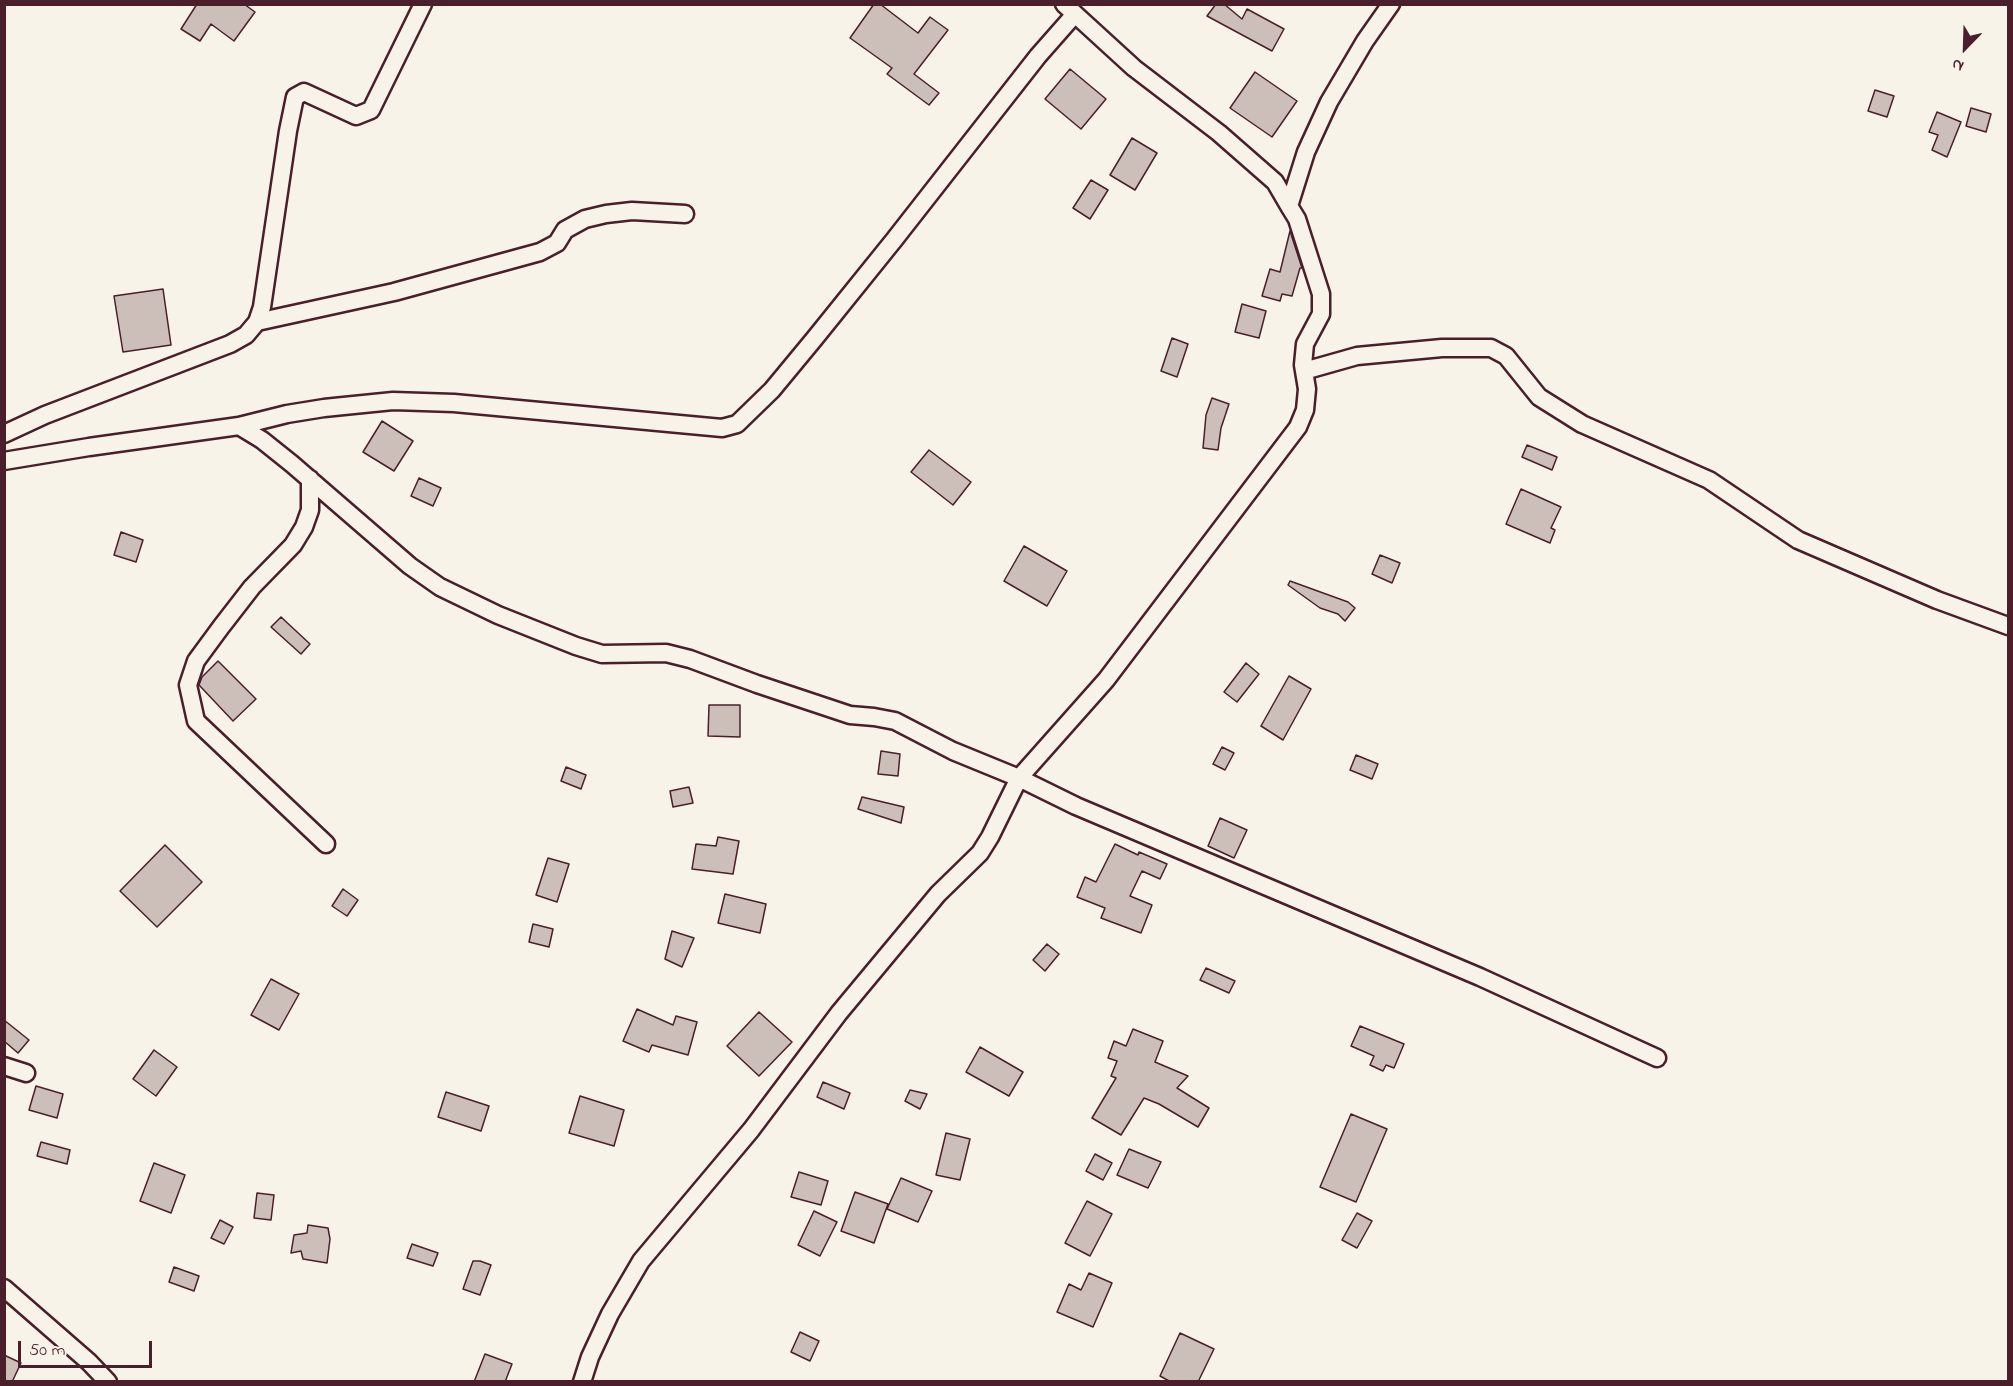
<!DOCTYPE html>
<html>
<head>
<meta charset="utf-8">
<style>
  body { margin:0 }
  #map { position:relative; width:2013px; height:1386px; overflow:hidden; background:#f7f3e8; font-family:"Indie Flower",sans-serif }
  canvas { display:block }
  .frame { position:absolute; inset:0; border:6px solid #4a1f2b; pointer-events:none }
  .north { position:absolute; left:1935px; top:18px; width:60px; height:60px; -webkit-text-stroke:4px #f7f3e8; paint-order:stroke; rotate:203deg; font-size:16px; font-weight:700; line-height:24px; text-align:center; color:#4a1f2b }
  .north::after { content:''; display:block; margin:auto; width:21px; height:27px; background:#4a1f2b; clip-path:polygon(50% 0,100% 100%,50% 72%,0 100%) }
  .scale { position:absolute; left:18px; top:1341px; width:134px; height:27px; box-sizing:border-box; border:3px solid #4a1f2b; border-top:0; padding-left:8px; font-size:18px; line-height:21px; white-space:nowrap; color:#4a1f2b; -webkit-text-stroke:4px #f7f3e8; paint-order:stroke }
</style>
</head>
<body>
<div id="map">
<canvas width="2013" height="1386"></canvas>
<div class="frame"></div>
<div class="north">N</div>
<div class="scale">50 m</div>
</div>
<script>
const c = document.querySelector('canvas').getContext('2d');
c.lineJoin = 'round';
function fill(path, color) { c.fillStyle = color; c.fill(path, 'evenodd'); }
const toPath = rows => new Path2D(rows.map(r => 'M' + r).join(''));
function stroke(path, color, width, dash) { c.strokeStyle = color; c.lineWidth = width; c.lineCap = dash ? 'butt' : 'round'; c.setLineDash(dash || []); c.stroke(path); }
const building = toPath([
  [197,4,244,4,255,12,234,41,211,24,200,41,181,29,197,4],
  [874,4,880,4,918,33,930,17,948,30,914,74,939,93,929,105,887,74,892,68,850,38,874,4],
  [1216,4,1224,4,1242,19,1247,9,1284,29,1272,51,1207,16,1216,4],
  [1070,69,1106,99,1081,129,1045,99,1070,69],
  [1255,72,1297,101,1272,137,1230,108,1255,72],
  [1875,90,1894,96,1887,117,1868,111,1875,90],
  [1971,108,1991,114,1986,132,1966,126,1971,108],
  [1937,112,1961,122,1947,157,1932,150,1938,135,1929,132,1937,112],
  [1132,138,1157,153,1135,190,1110,175,1132,138],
  [1091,180,1108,190,1090,219,1073,208,1091,180],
  [1290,231,1302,268,1300,268,1292,296,1282,294,1280,301,1262,296,1270,269,1280,272,1290,231],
  [163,289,171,345,123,352,114,296,163,289],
  [1242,304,1266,311,1259,338,1235,332,1242,304],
  [1172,338,1188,344,1177,377,1161,371,1172,338],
  [1212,398,1229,404,1221,428,1218,450,1203,448,1206,415,1212,398],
  [382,421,413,441,394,471,363,452,382,421],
  [1527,445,1557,457,1552,470,1522,457,1527,445],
  [929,450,971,482,953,505,911,472,929,450],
  [419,478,441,488,433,506,411,496,419,478],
  [1521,489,1561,507,1551,528,1555,530,1550,543,1506,524,1521,489],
  [121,532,143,540,136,562,114,555,121,532],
  [1024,546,1067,571,1047,606,1004,581,1024,546],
  [1380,555,1400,563,1392,583,1372,574,1380,555],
  [1290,581,1348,602,1355,608,1345,621,1338,614,1320,608,1288,585,1290,581],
  [281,617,310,644,301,654,271,627,281,617],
  [218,661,256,699,233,721,199,685,202,677,218,661],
  [1246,663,1259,674,1237,702,1224,692,1246,663],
  [1289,676,1311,689,1283,740,1261,726,1289,676],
  [709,705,740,705,740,737,708,736,709,705],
  [1222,747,1234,753,1225,770,1213,764,1222,747],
  [881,751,900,754,898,776,878,774,881,751],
  [1356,755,1378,764,1372,779,1350,770,1356,755],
  [566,767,586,775,581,789,561,781,566,767],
  [689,787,693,803,673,807,670,791,689,787],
  [862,797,904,807,901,823,858,809,862,797],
  [1220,818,1247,830,1234,858,1208,846,1220,818],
  [718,837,739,841,733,874,692,869,696,844,716,846,718,837],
  [1115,844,1138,855,1139,852,1167,864,1160,879,1142,871,1130,896,1152,905,1141,933,1101,918,1105,908,1077,897,1085,877,1096,882,1115,844],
  [165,845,202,882,157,927,120,891,165,845],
  [548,858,569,864,557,902,536,895,548,858],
  [343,889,358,900,347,916,332,906,343,889],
  [725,894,766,904,760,933,718,923,725,894],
  [533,924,553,929,549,947,529,942,533,924],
  [672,931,694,938,682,967,665,959,672,931],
  [1047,944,1059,954,1045,971,1033,960,1047,944],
  [1206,968,1235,981,1229,993,1200,980,1206,968],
  [271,979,299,994,279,1030,251,1015,271,979],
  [637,1009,673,1025,676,1016,697,1022,688,1055,652,1045,649,1052,623,1041,637,1009],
  [759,1012,792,1042,759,1076,727,1046,759,1012],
  [4,1020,29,1040,18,1053,4,1041,4,1020],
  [1360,1026,1404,1044,1394,1068,1386,1065,1383,1071,1370,1065,1374,1056,1351,1046,1360,1026],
  [1133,1029,1163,1041,1155,1062,1188,1076,1177,1088,1209,1108,1198,1127,1159,1104,1144,1098,1121,1135,1092,1118,1116,1078,1111,1076,1117,1061,1108,1058,1114,1041,1126,1046,1133,1029],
  [980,1047,1023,1072,1009,1096,966,1072,980,1047],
  [154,1050,177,1067,156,1096,133,1079,154,1050],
  [823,1082,850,1093,844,1109,817,1097,823,1082],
  [36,1086,63,1094,57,1118,29,1110,36,1086],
  [910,1090,927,1094,920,1109,905,1101,910,1090],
  [446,1092,489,1106,481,1131,438,1117,446,1092],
  [580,1096,624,1110,614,1146,569,1133,580,1096],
  [1351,1114,1387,1129,1356,1202,1320,1187,1351,1114],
  [946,1133,970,1139,960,1180,936,1175,946,1133],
  [41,1142,70,1150,67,1164,37,1156,41,1142],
  [1129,1149,1161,1162,1148,1188,1117,1175,1129,1149],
  [1095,1154,1112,1163,1103,1180,1086,1171,1095,1154],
  [154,1163,185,1175,171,1213,140,1201,154,1163],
  [799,1172,828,1181,821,1205,791,1197,799,1172],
  [901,1178,932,1191,918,1222,887,1209,901,1178],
  [855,1192,888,1204,874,1243,841,1231,855,1192],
  [257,1193,274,1195,271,1220,254,1218,257,1193],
  [1087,1201,1112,1214,1090,1256,1065,1243,1087,1201],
  [814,1211,837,1222,820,1256,798,1245,814,1211],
  [1357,1213,1372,1221,1357,1248,1342,1240,1357,1213],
  [220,1220,233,1227,224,1244,211,1238,220,1220],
  [308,1225,328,1228,330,1239,327,1263,303,1259,301,1251,291,1253,294,1235,307,1233,308,1225],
  [412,1244,438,1253,433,1266,407,1258,412,1244],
  [473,1261,480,1261,491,1265,480,1295,463,1289,473,1261],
  [174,1267,199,1276,194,1291,169,1282,174,1267],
  [1089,1273,1112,1283,1093,1327,1057,1312,1069,1284,1081,1290,1089,1273],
  [800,1332,819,1341,810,1361,791,1352,800,1332],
  [1180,1333,1214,1349,1198,1382,1171,1382,1160,1376,1180,1333],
  [485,1354,512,1364,505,1382,474,1382,485,1354],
  [4,1355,21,1363,12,1382,4,1382,4,1355]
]);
const minor = toPath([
  [1289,206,1306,152,1329,102,1365,41,1391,4],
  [257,322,394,292,540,252,557,243,565,230,585,219,606,214,632,211,685,214],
  [1304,371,1357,356,1442,348,1491,348,1506,356,1539,397,1582,424,1709,480,1798,540,1937,600,2008,626],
  [239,426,262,440,292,464,410,566,440,587,498,615,576,646,602,654,666,653,690,659,757,684,850,715,874,717,895,721,953,751,1019,778,1076,806,1480,977,1657,1058],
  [4,434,45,415,230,344,246,335,257,322,262,307,288,131,295,97,304,92,356,116,371,110,423,4],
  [4,461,89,447,239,426,287,414,324,408,393,401,454,403,722,428,737,424,772,390,815,338,894,240,1038,56,1075,14],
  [310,479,310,510,304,527,293,545,252,587,221,627,196,661,188,685,196,721,326,844],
  [4,1066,26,1073],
  [4,1288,89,1362,108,1382],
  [582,1382,590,1357,610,1314,641,1261,751,1130,839,1013,938,894,980,853,990,837,1019,778,1106,680,1298,427,1305,410,1307,389,1303,365,1305,344,1321,314,1321,294,1297,219,1289,206,1275,182,1219,133,1134,68,1064,4]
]);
fill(building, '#ccbfb9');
stroke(building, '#4a1f2b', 1.5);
stroke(minor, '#4a1f2b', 21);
stroke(minor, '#f7f3e8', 16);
</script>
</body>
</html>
